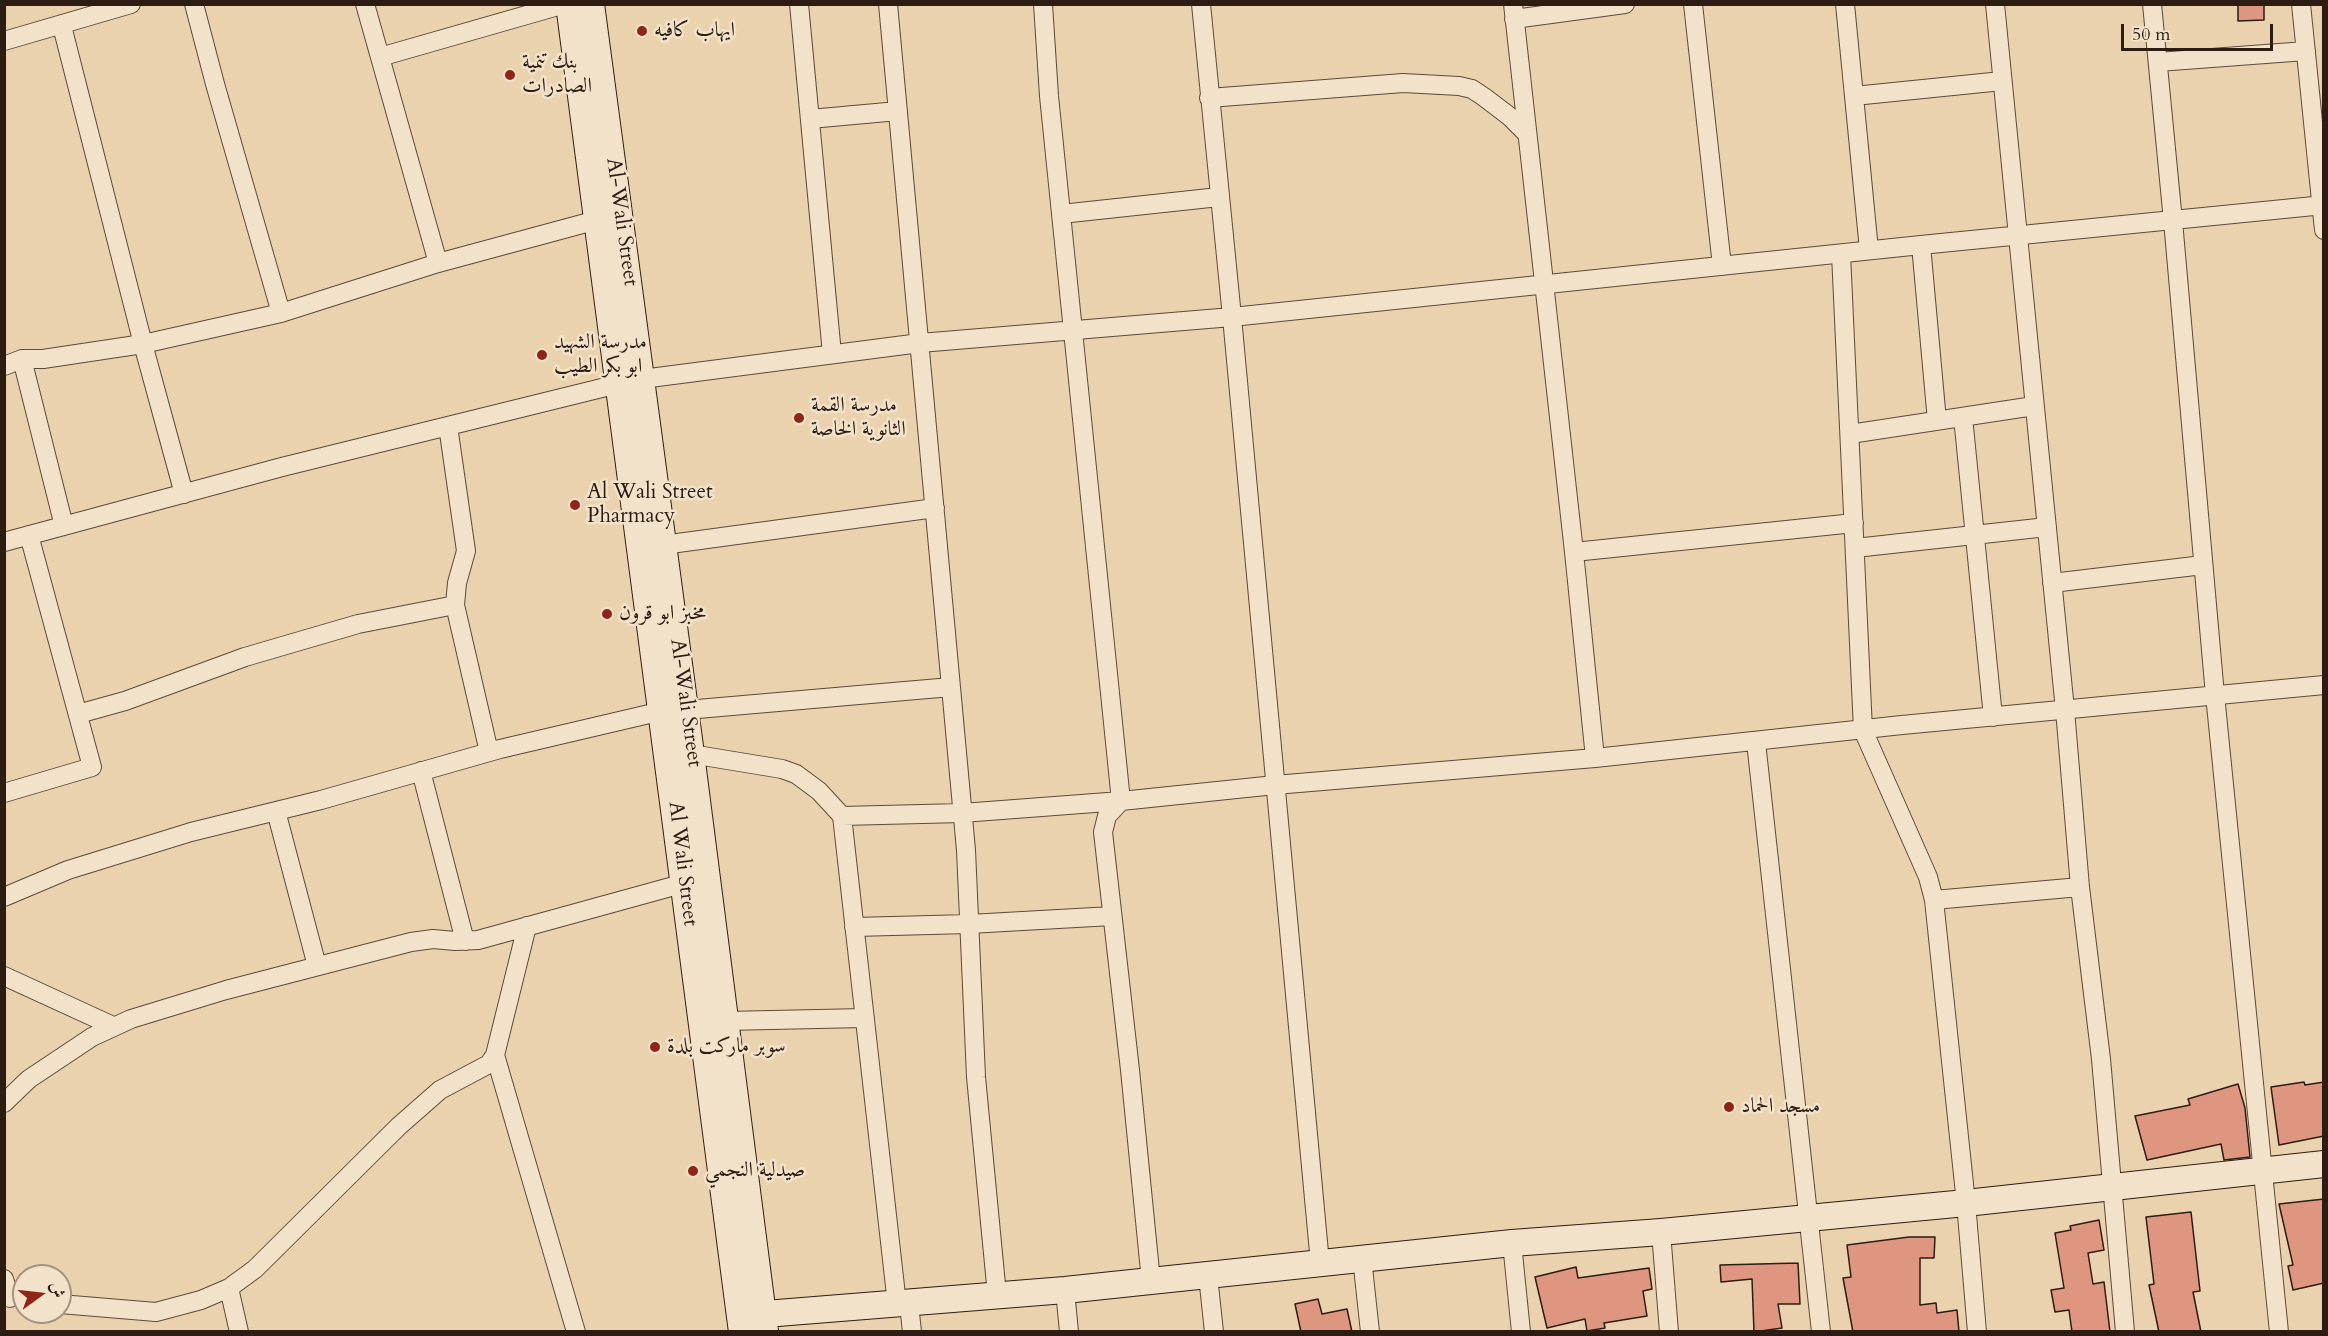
<!DOCTYPE html>
<html>
<head>
<meta charset="utf-8">
<style>
  body { margin:0 }
  #map { position:relative; width:2328px; height:1336px; overflow:hidden; background:#ebd2ae; font-family:Cardo,Amiri,serif }
  canvas { display:block }
  .frame { position:absolute; inset:0; border:6px solid #2d1c12; pointer-events:none }
  .north { position:absolute; left:12px; top:1264px; width:60px; height:60px; box-sizing:border-box; background:#f2e2ca; border:2px solid #a39380; border-radius:50%; rotate:75deg; font-size:16px; font-weight:700; line-height:24px; text-align:center; color:#2d1c12 }
  .north::after { content:''; display:block; margin:auto; width:21px; height:27px; background:#8f2418; clip-path:polygon(50% 0,100% 100%,50% 72%,0 100%) }
  .scale { position:absolute; left:2121px; top:24px; width:152px; height:27px; box-sizing:border-box; border:3px solid #2d1c12; border-top:0; padding-left:8px; font-size:18px; line-height:21px; white-space:nowrap; color:#2d1c12; -webkit-text-stroke:4px #f2e2ca; paint-order:stroke }
</style>
</head>
<body>
<div id="map">
<canvas width="2328" height="1336"></canvas>
<div class="frame"></div>
<div class="north">ش</div>
<div class="scale">50 m</div>
</div>
<script>
const c = document.querySelector('canvas').getContext('2d');
c.lineJoin = 'round';
function fill(path, color) { c.fillStyle = color; c.fill(path, 'evenodd'); }
const toPath = rows => new Path2D(rows.map(r => 'M' + r).join(''));
function stroke(path, color, width, dash) { c.strokeStyle = color; c.lineWidth = width; c.lineCap = dash ? 'butt' : 'round'; c.setLineDash(dash || []); c.stroke(path); }
function label(font, color, halo, rows, align = 'center') {
  c.font = font + ' Cardo,Amiri,serif'; c.lineWidth = 5; c.setLineDash([]); c.textBaseline = 'middle'; c.strokeStyle = halo; c.fillStyle = color; for (const [text, x, y, turn = 0] of rows) {
    c.save(); c.translate(x, y); c.rotate((+turn || 0) * Math.PI / 180); c.textAlign = isNaN(turn) ? turn : align; if (halo) c.strokeText(text, 0, 0); c.fillText(text, 0, 0); c.restore();
  }
}
const building = toPath([
  [2238,4,2264,4,2264,20,2238,21,2238,4],
  [2304,1082,2305,1085,2324,1082,2324,1136,2279,1145,2271,1087,2304,1082],
  [2238,1084,2245,1108,2250,1157,2224,1160,2221,1144,2147,1160,2135,1116,2190,1105,2188,1099,2238,1084],
  [2324,1199,2324,1283,2293,1290,2288,1266,2293,1265,2279,1204,2324,1199],
  [2191,1212,2200,1291,2193,1292,2201,1332,2159,1332,2149,1285,2154,1284,2146,1217,2191,1212],
  [2099,1220,2104,1250,2088,1253,2093,1284,2104,1282,2110,1332,2072,1332,2069,1310,2055,1312,2051,1290,2064,1288,2055,1233,2071,1230,2070,1226,2099,1220],
  [1909,1237,1935,1237,1934,1258,1920,1258,1920,1305,1936,1303,1937,1313,1957,1310,1959,1332,1853,1332,1843,1278,1851,1277,1847,1245,1909,1237],
  [1798,1263,1800,1304,1778,1304,1782,1328,1754,1332,1752,1279,1721,1282,1720,1265,1798,1263],
  [1576,1267,1578,1278,1649,1268,1652,1289,1643,1291,1647,1316,1604,1323,1605,1328,1587,1331,1585,1319,1547,1328,1535,1277,1576,1267],
  [1318,1299,1322,1314,1347,1309,1352,1332,1301,1332,1295,1304,1318,1299]
]);
const street = toPath([
  [194,4,215,84,281,313],
  [365,4,438,263],
  [799,4,832,354],
  [888,4,966,850,976,1077,997,1295],
  [1043,4,1049,96,1121,801,1107,816,1103,832,1130,1070,1151,1281],
  [1201,4,1232,317,1320,1263],
  [1513,4,1574,552,1595,758],
  [1693,4,1722,266],
  [1845,4,1869,250],
  [1995,4,2065,710,2080,887,2101,1059,2125,1332],
  [2152,4,2173,221,2215,695,2279,1332],
  [2301,4,2324,230],
  [1514,19,1625,4],
  [62,26,143,344,184,494],
  [4,41,131,4],
  [380,57,565,4],
  [2158,62,2306,51],
  [1854,96,2002,81],
  [1209,98,1403,83,1459,86,1472,89,1484,97,1509,116,1527,134],
  [810,119,898,111],
  [1061,214,1219,197],
  [1921,245,1937,421],
  [1841,254,1863,730,1928,877,1934,900,1966,1203,1977,1332],
  [22,359,64,526],
  [4,366,22,359,43,359,143,344,281,313,438,263,597,220],
  [642,379,920,343,1232,317,1921,245,2324,205],
  [1963,417,1993,717],
  [448,426,466,551,457,583,455,605,489,752],
  [1850,434,2034,406],
  [4,542,282,467,618,384],
  [663,545,935,508],
  [1855,548,2047,527],
  [1574,552,1854,523],
  [2052,583,2203,565],
  [686,710,951,687],
  [78,714,125,701,245,657,358,624,455,605],
  [1756,742,1821,1332],
  [691,754,782,769,796,774,819,791,842,816,897,1304],
  [421,771,465,941],
  [4,793,92,767,29,535],
  [276,811,317,966],
  [842,816,962,813,1121,801,1275,785,1595,758,1902,725,2324,685],
  [4,897,68,870,191,832,321,800,500,749,662,711],
  [1934,900,2080,887],
  [854,927,969,924,1112,916],
  [4,976,113,1026],
  [725,1021,864,1018],
  [495,1055,576,1332],
  [4,1103,29,1079,92,1037,131,1019,226,990,411,942,433,939,455,941,478,940,685,883],
  [1661,1232,1669,1332],
  [1512,1243,1521,1332],
  [1362,1258,1370,1332],
  [1208,1276,1214,1332],
  [4,1279,10,1298],
  [229,1288,239,1332],
  [1065,1290,1069,1332],
  [60,1304,156,1312,201,1300,229,1288,255,1269,399,1126,440,1090,489,1064,495,1055,527,926],
  [909,1304,912,1332]
]);
const secondary = toPath([
  [569,4,742,1332],
  [591,4,691,754,765,1331],
  [740,1316,1065,1290,1512,1243,1661,1232,1966,1203,2324,1164]
]);
const markers = [
  [642,31,6,"#8f2418"],
  [510,75,6,"#8f2418"],
  [542,355,6,"#8f2418"],
  [799,418,6,"#8f2418"],
  [575,505,6,"#8f2418"],
  [607,614,6,"#8f2418"],
  [655,1047,6,"#8f2418"],
  [1729,1107,6,"#8f2418"],
  [693,1171,6,"#8f2418"]
];
const poiNames = [
  ["ايهاب كافيه",654,31],
  ["بنك تنمية",522,63],
  ["الصادرات",522,87],
  ["مدرسة الشهيد",554,343],
  ["ابو بكر الطيب",554,367],
  ["مدرسة القمة",811,406],
  ["الثانوية الخاصة",811,430],
  ["Al Wali Street",587,493],
  ["Pharmacy",587,517],
  ["مخبز ابو قرون",619,614],
  ["سوبر ماركت بلدة",667,1047],
  ["مسجد الحماد",1741,1107],
  ["صيدلية النجمي",705,1171]
];
const streetNames = [
  ["Al-Wali Street",621,222,82],
  ["Al-Wali Street",685,703,82],
  ["Al Wali Street",682,864,83]
];
fill(building, '#df9681');
stroke(building, '#2d1c12', 1.5);
stroke(street, '#5c4a39', 20);
stroke(secondary, '#2d1c12', 28);
stroke(street, '#f2e2ca', 18);
stroke(secondary, '#f2e2ca', 26);
for (const [x, y, r, color] of markers) { const dot = new Path2D(); dot.arc(x, y, r, 0, 2 * Math.PI); c.fillStyle = color; c.fill(dot); stroke(dot, '#f2e2ca', 2); }
label('21px', '#2d1c12', '#f2e2ca', poiNames, 'left');
label('21px', '#2d1c12', '#f2e2ca', streetNames);
</script>
</body>
</html>
